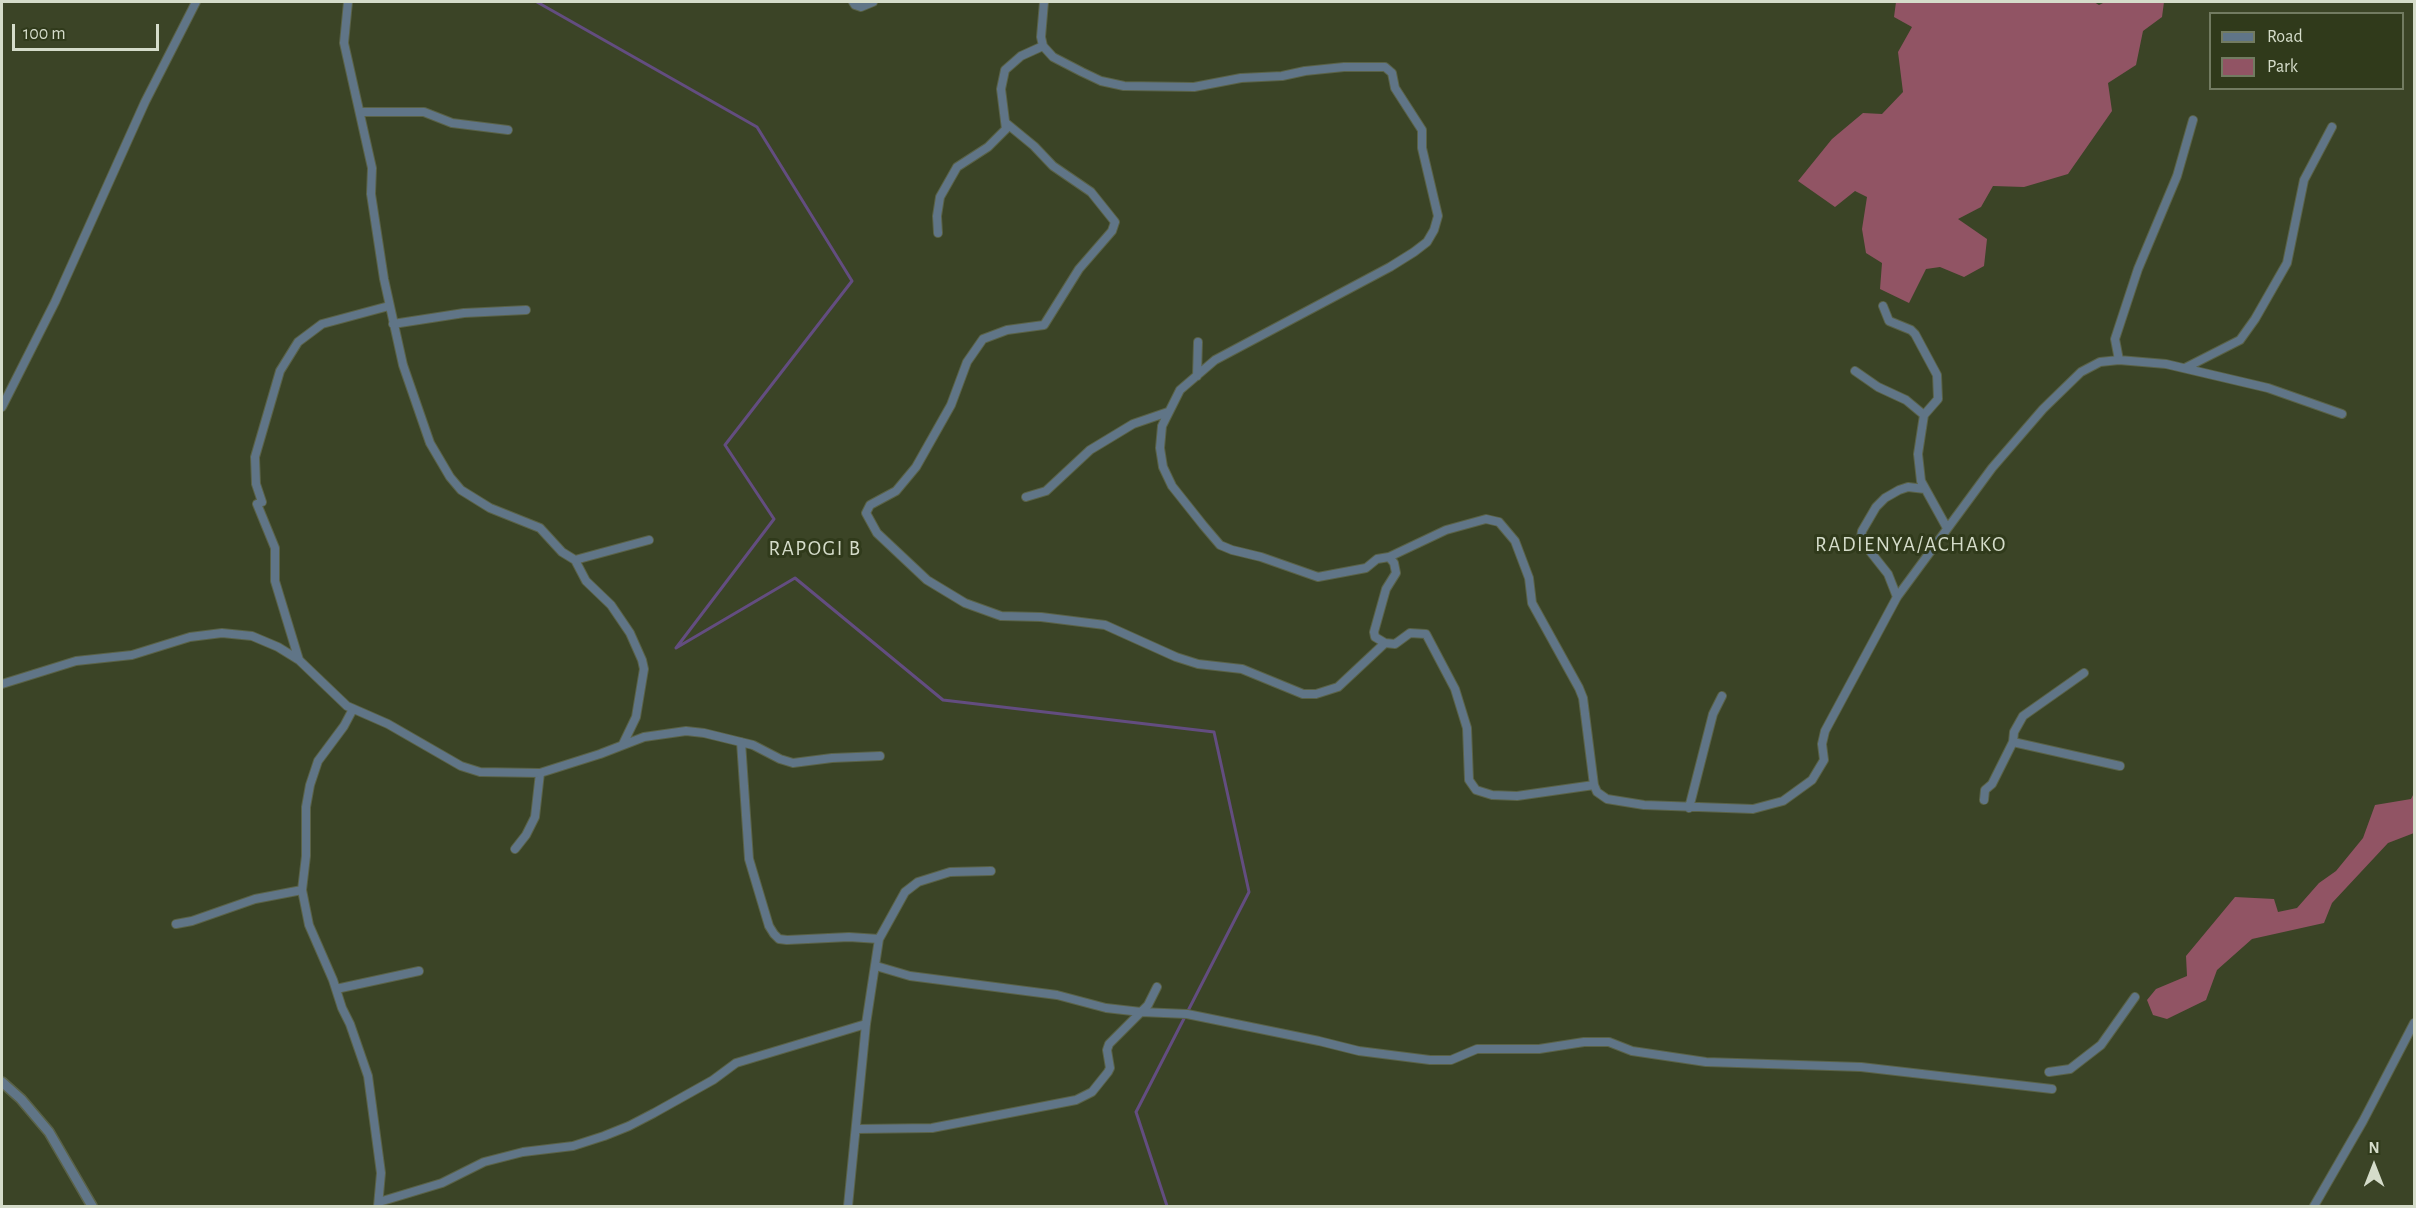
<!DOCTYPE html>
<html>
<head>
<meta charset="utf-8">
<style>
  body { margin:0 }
  #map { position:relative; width:2416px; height:1208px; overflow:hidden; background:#3b4426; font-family:"Alegreya Sans",sans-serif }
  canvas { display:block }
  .frame { position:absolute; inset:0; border:3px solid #d5dcca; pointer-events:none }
  .legend { position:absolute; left:2209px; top:12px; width:195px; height:78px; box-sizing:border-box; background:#303a1b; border:2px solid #727b61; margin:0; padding:8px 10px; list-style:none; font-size:18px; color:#d5dcca }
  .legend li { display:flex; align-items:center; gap:12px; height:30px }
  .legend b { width:30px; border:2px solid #727b61 }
  .north { position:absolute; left:2344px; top:1136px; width:60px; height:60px; -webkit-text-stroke:4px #303a1b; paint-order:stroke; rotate:0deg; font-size:16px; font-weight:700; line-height:24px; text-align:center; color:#d5dcca }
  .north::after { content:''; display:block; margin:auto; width:21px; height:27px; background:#d5dcca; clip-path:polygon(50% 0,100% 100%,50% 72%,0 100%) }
  .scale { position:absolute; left:12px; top:24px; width:147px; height:27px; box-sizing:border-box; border:3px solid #d5dcca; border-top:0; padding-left:8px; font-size:18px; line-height:21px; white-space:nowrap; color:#d5dcca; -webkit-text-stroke:4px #303a1b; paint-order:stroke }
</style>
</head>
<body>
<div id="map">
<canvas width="2416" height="1208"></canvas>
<div class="frame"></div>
<ul class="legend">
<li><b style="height:8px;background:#607587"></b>Road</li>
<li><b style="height:16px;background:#915464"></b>Park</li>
</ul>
<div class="north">N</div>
<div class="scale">100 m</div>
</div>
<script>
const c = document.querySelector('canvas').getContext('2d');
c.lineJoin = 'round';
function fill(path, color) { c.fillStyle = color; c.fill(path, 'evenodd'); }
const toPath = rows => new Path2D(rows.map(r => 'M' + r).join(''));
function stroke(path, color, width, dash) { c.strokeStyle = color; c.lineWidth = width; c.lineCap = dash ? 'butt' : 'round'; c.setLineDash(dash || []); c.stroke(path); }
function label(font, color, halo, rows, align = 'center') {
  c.font = font + ' "Alegreya Sans",sans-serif'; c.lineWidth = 6; c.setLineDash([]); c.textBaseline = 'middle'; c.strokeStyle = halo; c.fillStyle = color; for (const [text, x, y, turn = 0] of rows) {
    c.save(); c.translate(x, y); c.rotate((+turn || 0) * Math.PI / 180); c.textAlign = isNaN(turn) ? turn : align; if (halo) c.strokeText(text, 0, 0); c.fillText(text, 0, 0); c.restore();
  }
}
const green = toPath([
  [1896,2,2094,2,2099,5,2105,2,2164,2,2162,17,2143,31,2136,65,2108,83,2112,111,2068,174,2024,187,1993,186,1981,207,1958,219,1987,239,1984,266,1964,277,1940,267,1926,269,1909,303,1880,289,1882,263,1866,253,1862,229,1867,197,1855,191,1835,207,1798,181,1832,139,1863,113,1882,114,1903,92,1898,52,1912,27,1894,17],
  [2414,793,2414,833,2388,843,2332,903,2324,923,2252,939,2217,970,2206,1000,2167,1019,2153,1015,2147,1000,2156,989,2187,976,2186,956,2235,897,2274,899,2278,912,2297,908,2319,883,2336,871,2363,838,2375,805,2411,799]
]);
const stream = toPath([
  [537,2,757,127,852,281,725,445,774,519,676,648,795,578,943,700,1214,732,1249,892,1136,1112,1167,1206]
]);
const minor = toPath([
  [348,2,344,43,372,168,371,194,384,279,403,365,430,443,450,477,461,490,490,508,540,528,562,552,575,560,586,581,611,605,630,633,642,660,644,669,636,717,623,744],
  [853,2,855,5,861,7,873,2],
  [1044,2,1041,37,1043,46,1053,57,1082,72,1101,81,1124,86,1194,87,1241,78,1282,76,1305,71,1344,67,1385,67,1392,73,1395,88,1422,130,1422,148,1438,216,1434,230,1427,242,1414,252,1390,267,1215,360,1180,390,1162,426,1160,448,1163,467,1172,486,1203,525,1220,545,1232,550,1261,557,1318,577,1366,568,1377,559,1389,557,1394,563,1396,573,1386,589,1374,632,1375,637,1385,643,1395,644,1410,633,1426,634,1455,689,1467,728,1469,780,1476,790,1492,795,1517,796,1594,785],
  [360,112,424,112,452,123,508,130],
  [1006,123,1034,146,1053,166,1091,192,1115,222,1112,231,1079,269,1044,325,1007,330,983,339,967,362,951,405,916,467,896,491,870,505,866,513,877,533,927,580,965,603,1001,616,1041,617,1105,625,1176,657,1198,664,1242,669,1303,694,1316,694,1338,687,1385,643],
  [938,233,937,216,940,197,957,167,988,147,1006,129,1001,89,1005,70,1021,56,1043,46],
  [1883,306,1889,321,1911,330,1915,334,1937,375,1938,399,1924,415],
  [393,324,464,313,526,310],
  [2119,360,2115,339,2138,269,2177,176,2193,120],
  [2185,368,2240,340,2255,319,2287,263,2304,180,2332,127],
  [1855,371,1878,387,1906,400,1924,415,1918,454,1921,481,1947,528],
  [1197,376,1198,342],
  [2,407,55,302,145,102,196,2],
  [1026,497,1046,491,1090,450,1133,424,1168,412],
  [262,502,256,484,255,457,280,371,298,342,322,324,389,306],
  [257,504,275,548,275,581,299,660],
  [1389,557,1446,530,1486,519,1499,522,1515,541,1529,578,1532,603,1579,688,1583,698,1594,785,1597,792,1607,799,1644,805,1753,809,1783,801,1812,780,1824,760,1822,744,1825,731,1897,597,1992,468,2043,409,2081,372,2100,362,2119,360,2166,364,2268,388,2342,414],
  [575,560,649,540],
  [1897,597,1888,574,1865,545,1861,537,1862,531,1876,507,1885,498,1899,490,1908,487,1925,489],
  [2,684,76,661,132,655,190,637,222,633,252,636,278,647,299,660,347,706,388,724,461,766,480,772,540,773,600,754,644,737,686,731,704,733,753,745,780,759,793,763,832,758,880,756],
  [353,709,344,726,318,761,310,785,306,807,306,856,302,890,309,925,333,980,342,1008,350,1024,368,1076,381,1173,378,1206],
  [741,742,749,859,769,926,774,934,779,939,787,940,849,937,879,939],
  [2013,742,2120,766],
  [1984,800,1985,790,1992,784,2013,742,2014,732,2023,716,2084,673],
  [1689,808,1713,714,1722,696],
  [515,849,526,835,535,817,540,773],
  [176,924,192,921,255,899,302,890],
  [876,966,910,976,1057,995,1106,1008,1141,1012,1148,1005,1157,987],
  [336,989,419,971],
  [2049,1072,2070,1069,2101,1045,2135,997],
  [857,1129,932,1128,1076,1100,1092,1092,1108,1072,1110,1068,1107,1050,1109,1044,1141,1012,1187,1014,1319,1041,1359,1051,1430,1060,1451,1060,1477,1049,1539,1049,1584,1042,1609,1042,1632,1051,1706,1062,1861,1067,2052,1089],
  [379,1202,442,1183,484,1162,523,1152,573,1146,604,1136,629,1126,654,1113,713,1080,736,1063,866,1024],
  [848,1206,866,1024,879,939,905,892,918,882,950,872,991,871],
  [2314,1206,2363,1121,2414,1023]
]);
const tertiary = toPath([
  [2,1082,21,1099,49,1132,92,1206]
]);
const quarterNames = [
  ["RADIENYA/ACHAKO",1911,545],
  ["RAPOGI B",815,549]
];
fill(green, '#915464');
stroke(stream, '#634d80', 3);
stroke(minor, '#5a6247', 10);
stroke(tertiary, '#5a6247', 12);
stroke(minor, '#607587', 8);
stroke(tertiary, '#607587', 9);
c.letterSpacing = '1.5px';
label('21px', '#d5dcca', '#303a1b', quarterNames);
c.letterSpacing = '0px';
</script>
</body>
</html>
